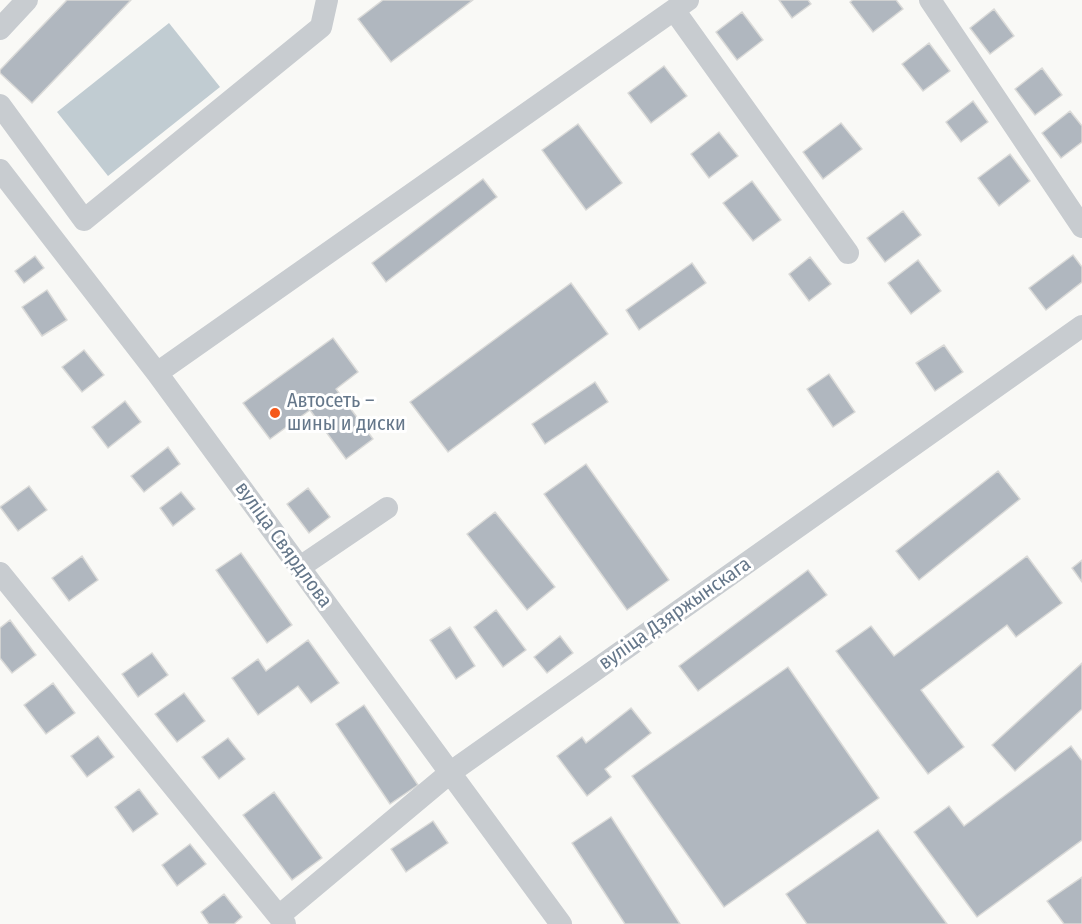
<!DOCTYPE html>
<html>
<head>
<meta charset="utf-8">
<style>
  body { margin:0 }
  canvas { display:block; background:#f9f9f6 }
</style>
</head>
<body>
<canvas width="1082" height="924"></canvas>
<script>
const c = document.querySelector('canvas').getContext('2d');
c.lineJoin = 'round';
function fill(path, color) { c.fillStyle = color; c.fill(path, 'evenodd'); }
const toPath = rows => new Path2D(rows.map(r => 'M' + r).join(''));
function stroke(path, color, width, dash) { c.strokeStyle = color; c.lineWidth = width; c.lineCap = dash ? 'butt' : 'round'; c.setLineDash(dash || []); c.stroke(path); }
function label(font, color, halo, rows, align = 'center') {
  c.font = font + ' "Fira Sans Condensed",sans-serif'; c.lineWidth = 6; c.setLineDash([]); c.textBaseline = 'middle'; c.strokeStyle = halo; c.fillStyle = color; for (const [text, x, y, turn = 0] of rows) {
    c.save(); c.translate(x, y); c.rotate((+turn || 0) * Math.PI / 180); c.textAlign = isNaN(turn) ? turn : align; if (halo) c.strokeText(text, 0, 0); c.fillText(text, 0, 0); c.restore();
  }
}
const water = toPath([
  [169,23,220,87,108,176,57,112]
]);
const building = toPath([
  [67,0,131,0,32,103,0,73,0,70,67,0],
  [383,0,473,0,391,62,358,19,383,0],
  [779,0,808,0,811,4,792,18,779,0],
  [853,0,896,0,903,9,873,32,850,2,853,0],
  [994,9,1014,36,990,54,970,28,994,9],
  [742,12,763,40,737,60,716,32,742,12],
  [929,43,950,71,923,91,902,64,929,43],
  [664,66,687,96,651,123,628,93,664,66],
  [1042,68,1062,95,1035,115,1015,89,1042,68],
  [973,101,988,122,961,142,946,122,973,101],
  [1070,111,1082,126,1082,142,1061,158,1042,133,1070,111],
  [841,123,862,149,823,179,803,152,841,123],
  [578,124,622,183,586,210,542,150,578,124],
  [719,132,738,156,709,178,691,154,719,132],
  [1010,154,1030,181,999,206,978,178,1010,154],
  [483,179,497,197,386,282,372,263,483,179],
  [752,181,781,220,753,241,723,203,752,181],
  [903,211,921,235,885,262,867,238,903,211],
  [1073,255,1082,267,1082,282,1046,310,1029,288,1073,255],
  [35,256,44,268,24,283,15,271,35,256],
  [810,257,831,284,809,301,789,274,810,257],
  [918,260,941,291,911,314,888,283,918,260],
  [692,263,706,283,639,330,626,310,692,263],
  [571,283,608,334,448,452,410,402,571,283],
  [47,290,67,320,42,336,22,307,47,290],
  [333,338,358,372,336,389,373,439,346,459,310,410,270,439,243,403,333,338],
  [944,345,963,372,935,391,916,363,944,345],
  [84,350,104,375,82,392,62,367,84,350],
  [829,374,855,412,833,427,807,389,829,374],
  [595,382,608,402,545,444,532,424,595,382],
  [125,401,141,422,108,448,92,427,125,401],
  [168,447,180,464,144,492,131,476,168,447],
  [586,464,669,580,627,610,544,494,586,464],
  [998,471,1020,499,919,580,896,551,998,471],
  [29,486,47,510,18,531,0,507,29,486],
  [308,488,330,517,309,533,287,504,308,488],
  [181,492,195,509,173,526,160,508,181,492],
  [495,512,555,587,527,610,467,534,495,512],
  [241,553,292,625,267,643,216,570,241,553],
  [82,556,98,580,69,601,52,578,82,556],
  [1027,556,1062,603,1016,637,1007,625,921,690,964,747,928,774,836,651,871,626,894,656,1027,556],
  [1082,560,1082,582,1072,568,1082,560],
  [808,570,827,595,698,691,679,666,808,570],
  [496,610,526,650,503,667,474,627,496,610],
  [10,620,36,655,12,673,0,658,0,628,10,620],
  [450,627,475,666,456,679,430,640,450,627],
  [560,636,573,653,547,673,534,657,560,636],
  [308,640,339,683,311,703,298,686,258,715,232,678,258,659,266,671,308,640],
  [152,653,168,675,138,697,122,674,152,653],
  [1082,663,1082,709,1015,771,992,745,1082,663],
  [788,667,879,798,724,907,632,776,788,667],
  [53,683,75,713,46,734,24,705,53,683],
  [184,693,205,721,177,742,155,714,184,693],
  [364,705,418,785,390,804,336,724,364,705],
  [631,708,651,733,605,769,611,777,587,796,557,756,582,737,586,743,631,708],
  [98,736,114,757,87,777,71,756,98,736],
  [228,738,245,759,219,779,202,757,228,738],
  [1071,746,1082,761,1082,840,977,917,914,832,949,806,964,826,1071,746],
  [139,789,158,814,133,832,115,807,139,789],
  [274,792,322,858,292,880,243,815,274,792],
  [611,817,680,924,625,924,572,843,611,817],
  [433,821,448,843,406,872,391,849,433,821],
  [878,830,947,924,807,924,786,894,878,830],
  [190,844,206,864,177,886,162,865,190,844],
  [1082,877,1082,924,1064,924,1047,901,1082,877],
  [224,894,242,917,234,924,209,924,201,912,224,894]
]);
const minor = toPath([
  [930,0,1082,227],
  [674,10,848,253],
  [0,29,27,0],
  [0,105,84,220,321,27,327,0],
  [0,170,157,373,561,924],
  [157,373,688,0],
  [300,567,387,508],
  [0,573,285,924],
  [279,916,451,772,1082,326]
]);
const markers = [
  [275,413,6,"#f5591a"]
];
const poiNames = [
  ["Автосеть –",287,401],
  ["шины и диски",287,424]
];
const streetNames = [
  ["вуліца Свярдлова",283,545,54],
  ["вуліца Дзяржынскага",675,614,-35]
];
fill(water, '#c1ccd2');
fill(building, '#b0b7bf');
stroke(building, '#dadad8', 1.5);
stroke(minor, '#c8ccd0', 22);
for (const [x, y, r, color] of markers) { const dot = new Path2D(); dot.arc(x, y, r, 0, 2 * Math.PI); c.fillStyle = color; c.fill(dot); stroke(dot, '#fff', 2); }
label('20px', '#65778a', '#fff', poiNames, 'left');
label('20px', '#65778a', '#fff', streetNames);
</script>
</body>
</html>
